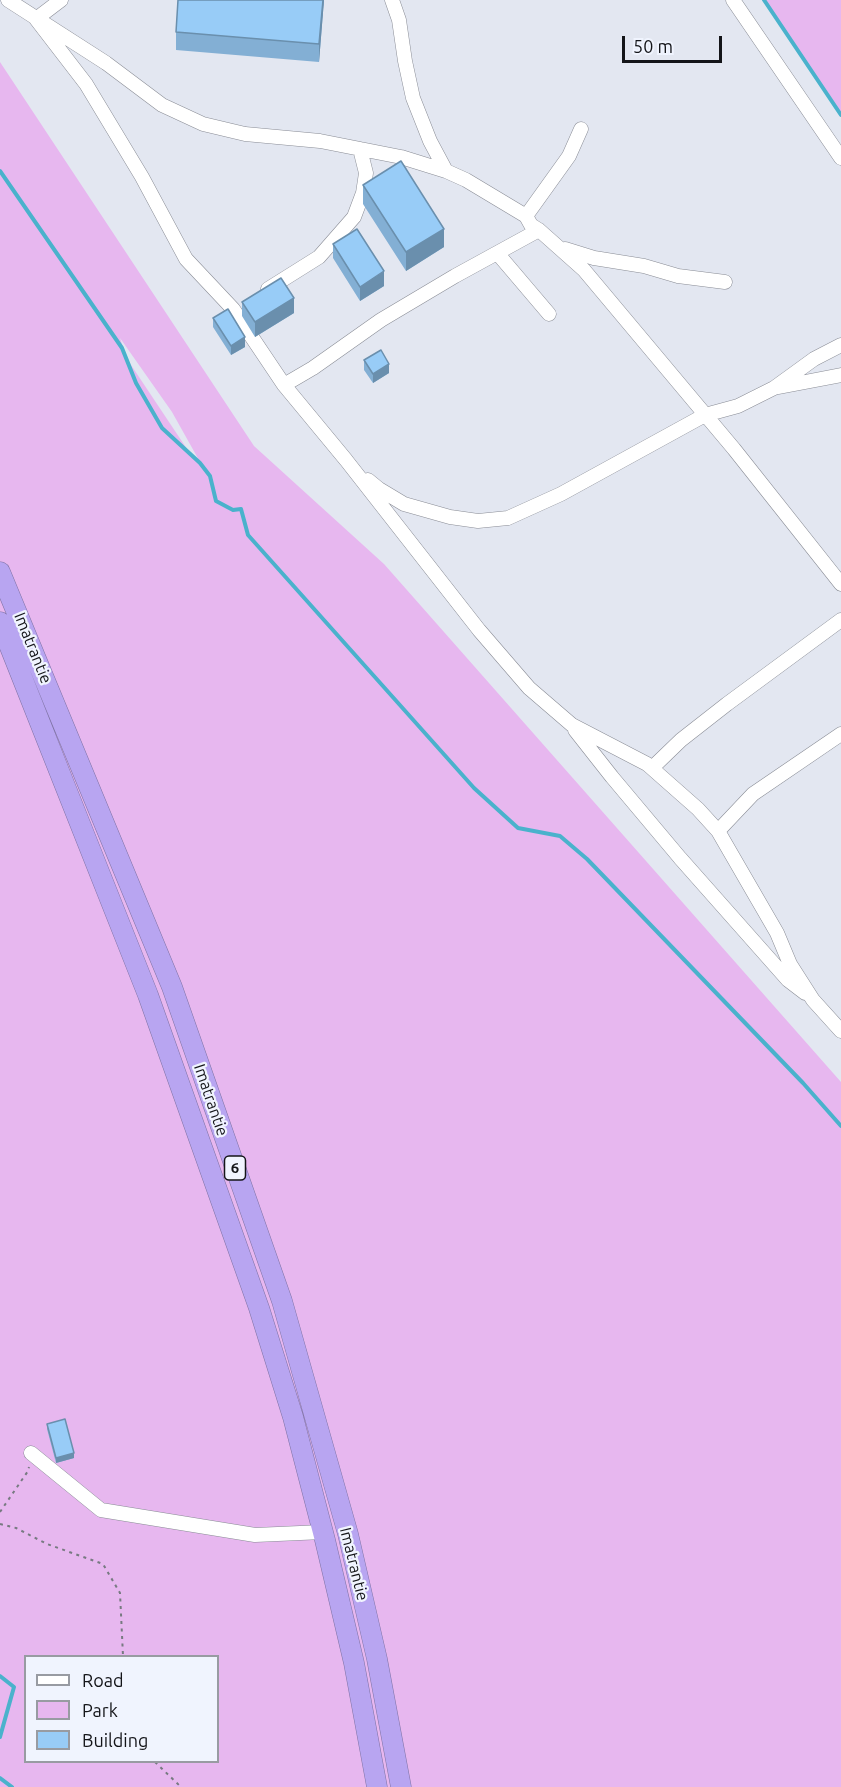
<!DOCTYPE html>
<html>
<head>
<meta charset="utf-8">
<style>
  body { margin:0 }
  #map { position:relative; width:841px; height:1787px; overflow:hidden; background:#e3e7f1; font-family:Ubuntu,sans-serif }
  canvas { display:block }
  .legend { position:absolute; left:24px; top:1655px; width:195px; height:108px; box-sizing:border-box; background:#f0f4fe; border:2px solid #989ba2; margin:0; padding:8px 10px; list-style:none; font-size:18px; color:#141519 }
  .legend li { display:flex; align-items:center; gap:12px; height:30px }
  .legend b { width:30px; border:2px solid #989ba2 }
  .scale { position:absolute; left:622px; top:36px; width:100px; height:27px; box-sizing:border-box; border:3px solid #141519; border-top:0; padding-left:8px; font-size:18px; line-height:21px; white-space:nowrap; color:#141519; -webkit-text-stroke:4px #f0f4fe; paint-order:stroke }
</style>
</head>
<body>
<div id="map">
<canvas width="841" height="1787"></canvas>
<ul class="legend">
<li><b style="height:8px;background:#fff"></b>Road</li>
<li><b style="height:16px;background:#e7b7ef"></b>Park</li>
<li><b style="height:16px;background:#98ccf7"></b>Building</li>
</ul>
<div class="scale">50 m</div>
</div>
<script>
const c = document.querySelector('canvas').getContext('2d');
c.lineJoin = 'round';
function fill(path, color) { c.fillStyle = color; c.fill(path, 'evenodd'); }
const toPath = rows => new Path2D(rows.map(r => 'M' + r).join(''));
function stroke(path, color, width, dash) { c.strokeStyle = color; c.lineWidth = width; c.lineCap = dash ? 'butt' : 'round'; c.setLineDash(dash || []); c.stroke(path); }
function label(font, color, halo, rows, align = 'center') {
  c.font = font + ' Ubuntu,sans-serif'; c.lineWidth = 4.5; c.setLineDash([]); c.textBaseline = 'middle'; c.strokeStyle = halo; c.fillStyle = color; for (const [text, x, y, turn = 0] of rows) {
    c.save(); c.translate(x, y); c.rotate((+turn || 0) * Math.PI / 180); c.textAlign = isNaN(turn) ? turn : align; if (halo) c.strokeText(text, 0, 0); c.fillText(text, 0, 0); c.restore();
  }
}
const green = toPath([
  [764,0,841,0,841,115],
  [0,62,254,446,384,564,841,1082,841,1787,0,1787],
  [120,338,172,412,200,462,191,455,127,359],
  [26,1656,218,1656,218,1762,26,1762]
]);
const stream = toPath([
  [764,0,841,115],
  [0,171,122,348,136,383,162,428,200,463,210,476,216,501,233,510,241,509,248,535,474,788,518,828,560,836,587,859,803,1083,841,1126],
  [0,1676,14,1687,0,1737],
  [0,1778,12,1787]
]);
const path = toPath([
  [0,1512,28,1471,29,1467],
  [0,1524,16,1528,47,1544,103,1564,120,1593,123,1656],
  [155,1762,181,1787]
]);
const minor = toPath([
  [8,0,106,63,162,105,203,124,245,134,320,141,401,157,446,171,466,180,526,216,531,225,539,230,584,270,734,449,841,584],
  [392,0,399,20,405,61,413,98,430,141,446,171],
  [733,0,841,158],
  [36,19,86,84,142,177,186,259,233,309,284,385,346,460,479,630,529,688,572,725,647,764,698,809,718,831,777,933,790,964,813,1000,841,1031],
  [36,19,61,0],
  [526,216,569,156,581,129],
  [565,249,594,258,644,266,678,276,725,282],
  [498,254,549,314],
  [268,289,319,257,354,217,363,193,366,173,360,149],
  [284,385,313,368,381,320,455,276,539,230],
  [779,387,841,375],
  [368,480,379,489,404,504,450,517,478,521,508,518,561,494,705,415,738,406,774,388,814,359,841,345],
  [575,730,612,777,680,858,788,980,805,993],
  [652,768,681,740,727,704,841,620],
  [718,831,753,794,841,734],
  [31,1453,101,1510,255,1535,323,1532]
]);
const highway = toPath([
  [0,572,172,987,282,1301,348,1534,377,1659,401,1787],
  [0,622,148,995,259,1308,293,1417,325,1540,354,1663,377,1787]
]);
const wall = toPath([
  [178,0,324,0,319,62,176,50,176,32],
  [363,185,444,247,406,271,363,204],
  [333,244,384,286,360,301,333,258],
  [242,302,294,313,255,337,242,316],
  [213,318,245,347,231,355,213,327],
  [364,360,389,373,373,383,364,370],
  [47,1424,74,1458,56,1463,47,1429]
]);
const shadedWall = toPath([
  [323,0,324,0,319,62,319,44],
  [444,229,444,247,406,271,406,252],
  [384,271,384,286,360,301,360,287],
  [294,298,294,313,255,337,255,322],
  [245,337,245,347,231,355,231,346],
  [389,364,389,373,373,383,373,374],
  [74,1453,74,1458,56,1463,56,1458]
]);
const building = toPath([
  [178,0,323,0,319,44,176,32,178,0],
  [401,161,444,229,406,252,363,185,401,161],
  [357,229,384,271,360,287,333,244,357,229],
  [281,278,294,298,255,322,242,302,281,278],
  [228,309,245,337,231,346,213,318,228,309],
  [381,350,389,364,373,374,364,360,381,350],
  [65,1419,74,1453,56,1458,47,1424,65,1419]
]);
const shields = [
  [235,1168,21]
];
const shieldNames = [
  ["6",235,1168]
];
const streetNames = [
  ["Imatrantie",33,648,68],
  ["Imatrantie",211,1100,71],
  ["Imatrantie",354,1564,76]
];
fill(green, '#e7b7ef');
stroke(stream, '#4ab2cc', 4);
stroke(minor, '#898c95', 15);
stroke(highway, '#7f73a5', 21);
stroke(path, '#777a81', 2, [3, 4.5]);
stroke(minor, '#fff', 14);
stroke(highway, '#b8a5f1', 20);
fill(wall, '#83afd4');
fill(shadedWall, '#6a8fad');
fill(building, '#98ccf7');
stroke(building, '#6a8fad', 1.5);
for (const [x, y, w] of shields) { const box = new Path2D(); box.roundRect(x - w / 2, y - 12, w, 24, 4.5); c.fillStyle = '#f0f4fe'; c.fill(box); stroke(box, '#141519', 1.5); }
label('bold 15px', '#141519', null, shieldNames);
label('16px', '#141519', '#f0f4fe', streetNames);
</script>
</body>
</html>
